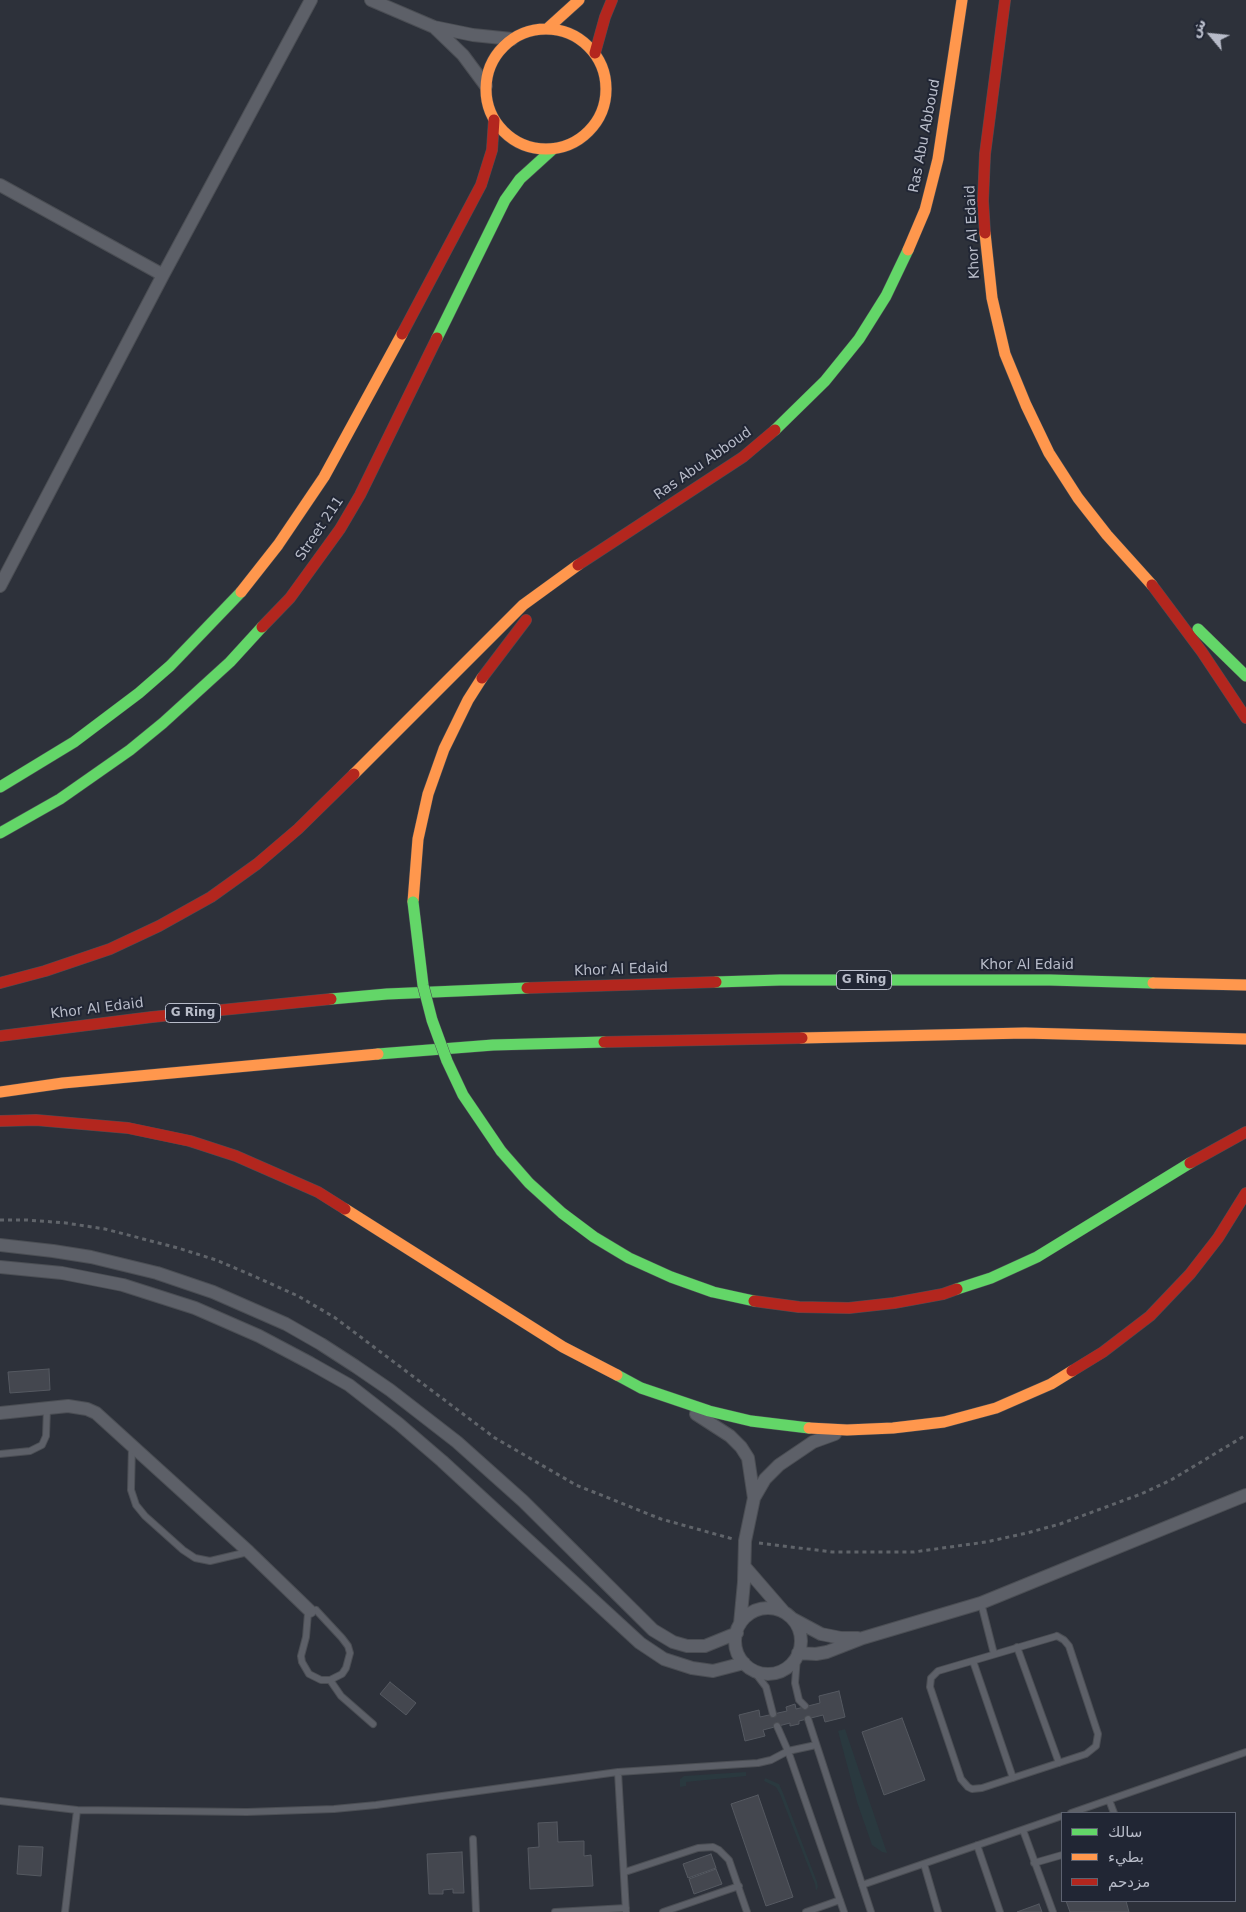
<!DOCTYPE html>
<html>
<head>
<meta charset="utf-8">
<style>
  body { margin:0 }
  #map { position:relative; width:1246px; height:1912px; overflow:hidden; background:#2d313a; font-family:"DejaVu Sans",Cairo,sans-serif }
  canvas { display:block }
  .legend { position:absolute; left:1061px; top:1812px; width:175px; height:90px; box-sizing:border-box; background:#212634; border:1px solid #5d6270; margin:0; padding:6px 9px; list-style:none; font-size:15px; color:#b8bcc9 }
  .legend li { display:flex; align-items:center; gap:10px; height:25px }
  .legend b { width:25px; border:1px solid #5d6270 }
  .north { position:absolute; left:1186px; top:10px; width:50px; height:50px; -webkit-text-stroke:4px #212634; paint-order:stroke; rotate:298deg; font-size:14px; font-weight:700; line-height:20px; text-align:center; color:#b8bcc9 }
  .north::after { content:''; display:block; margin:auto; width:18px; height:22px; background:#b8bcc9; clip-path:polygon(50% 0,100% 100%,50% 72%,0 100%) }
</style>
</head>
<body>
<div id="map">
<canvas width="1246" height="1912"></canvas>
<ul class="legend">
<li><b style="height:6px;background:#63d668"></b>سالك</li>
<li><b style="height:6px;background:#ff974d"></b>بطيء</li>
<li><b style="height:6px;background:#b3261e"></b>مزدحم</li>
</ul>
<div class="north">ش</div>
</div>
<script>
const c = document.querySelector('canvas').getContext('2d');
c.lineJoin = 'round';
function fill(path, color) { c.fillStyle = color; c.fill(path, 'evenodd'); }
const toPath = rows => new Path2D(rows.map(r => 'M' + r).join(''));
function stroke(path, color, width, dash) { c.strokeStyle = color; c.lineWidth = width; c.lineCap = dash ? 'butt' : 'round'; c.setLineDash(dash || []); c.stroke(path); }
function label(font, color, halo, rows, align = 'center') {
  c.font = font + ' "DejaVu Sans",sans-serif'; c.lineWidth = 4; c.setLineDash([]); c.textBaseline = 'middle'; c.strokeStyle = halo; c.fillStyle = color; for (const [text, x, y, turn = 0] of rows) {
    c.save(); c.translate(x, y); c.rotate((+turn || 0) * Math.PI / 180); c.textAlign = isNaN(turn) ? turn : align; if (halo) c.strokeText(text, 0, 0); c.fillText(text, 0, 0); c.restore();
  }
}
const green = toPath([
  [845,1729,887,1853,882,1852,872,1845,857,1802,838,1731],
  [746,1772,746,1776,686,1782,686,1786,680,1787,680,1779,684,1776],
  [765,1778,779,1784,783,1793,817,1882,818,1887,816,1891,815,1884,780,1794,776,1787,764,1781]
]);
const building = toPath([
  [49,1369,50,1390,10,1393,8,1372,49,1369],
  [390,1682,416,1703,406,1715,380,1694,390,1682],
  [839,1691,845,1717,825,1722,823,1715,799,1721,799,1724,790,1726,790,1723,763,1730,765,1736,745,1741,739,1715,759,1710,760,1717,787,1711,786,1707,795,1704,796,1709,820,1703,819,1696,839,1691],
  [902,1718,925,1780,884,1795,862,1732,902,1718],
  [758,1795,793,1897,766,1906,731,1804,758,1795],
  [557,1822,558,1842,584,1841,584,1856,591,1855,593,1886,530,1889,528,1848,539,1847,538,1823,557,1822],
  [19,1846,43,1847,41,1876,17,1874,19,1846],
  [462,1852,464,1893,453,1893,453,1889,443,1890,443,1894,429,1894,427,1854,462,1852],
  [711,1854,716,1868,688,1878,683,1864,711,1854],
  [716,1869,722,1884,694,1894,689,1879,716,1869],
  [1066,1901,1126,1901,1129,1912,1070,1912,1066,1901],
  [1039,1904,1042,1912,1017,1912,1039,1904]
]);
const path = toPath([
  [0,1220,27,1220,66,1223,105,1229,178,1248,216,1260,256,1277,298,1296,334,1317,495,1438,576,1485,661,1519,733,1539],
  [759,1543,832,1552,914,1552,986,1542,1027,1533,1060,1524,1141,1494,1171,1480,1246,1435]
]);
const lane = toPath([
  [132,1445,131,1490,136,1505,145,1516,183,1550,195,1558,210,1561,248,1552],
  [0,1454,30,1451,42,1445,46,1436,47,1408],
  [981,1603,994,1654],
  [316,1610,342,1638,348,1646,350,1653,346,1668,342,1674,330,1680,321,1680,309,1674,302,1662,301,1656,306,1637,308,1613,310,1611,316,1610],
  [1057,1636,1064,1640,1069,1646,1098,1734,1096,1746,1086,1754,982,1788,972,1789,968,1787,961,1779,930,1687,931,1678,938,1671,1057,1636],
  [1017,1647,1059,1763],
  [797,1657,795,1683,799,1700,805,1706],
  [973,1661,1013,1778],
  [753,1670,766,1687,773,1714],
  [330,1680,341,1696,373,1724],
  [808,1719,871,1912],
  [777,1726,788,1751,844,1912],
  [618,1772,626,1912],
  [1109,1800,1114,1813],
  [0,1801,77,1810,247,1812,334,1809,376,1805,618,1772,758,1763,771,1760,788,1751,816,1745],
  [1071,1813,1246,1752],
  [1023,1830,1053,1912],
  [473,1839,476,1912],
  [977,1845,1000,1912],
  [1034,1863,1062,1855],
  [924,1864,938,1912],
  [625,1872,698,1848,713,1847,719,1850,729,1860,747,1912],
  [862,1885,1062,1816],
  [65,1912,77,1810],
  [555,1912,626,1908],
  [663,1912,739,1886],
  [806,1912,840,1900]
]);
const street = toPath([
  [371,0,434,27,473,35,512,39],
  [435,28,463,55,486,86],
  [0,185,163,275],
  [0,586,163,275,311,0],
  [0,1245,53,1251,91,1257,157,1273,213,1292,286,1324,321,1344,355,1366,390,1390,457,1442,523,1501,653,1630,673,1642,687,1646,705,1646,737,1633],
  [0,1267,62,1273,123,1285,195,1308,259,1336,310,1363,349,1385,399,1424,442,1461,640,1643,664,1659,692,1668,713,1671,744,1663],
  [0,1413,68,1406,87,1409,96,1413,249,1552,310,1611],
  [696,1414,730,1436,741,1447,748,1458,754,1498],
  [745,1567,784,1612],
  '735 1641a33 33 0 1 1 66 0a33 33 0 1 1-66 0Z',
  [793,1619,821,1634,841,1638,858,1638],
  [740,1624,744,1582,745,1541,754,1498,765,1479,779,1465,813,1442,835,1434],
  [798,1653,816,1654,827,1652,863,1638,981,1603,1246,1495]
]);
const fast = toPath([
  [437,338,505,200,520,179,553,149],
  [775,430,825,381,859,339,886,296,908,250],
  [1198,629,1246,676],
  [0,787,74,742,139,693,170,666,241,592],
  [0,833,60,799,130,750,163,723,230,662,262,627],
  [716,982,780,980,1050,980,1153,983],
  [331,999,387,994,527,988],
  [378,1054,493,1045,604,1042],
  [501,1151,529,1183,562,1213,594,1237,629,1258,671,1277,713,1292,754,1301],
  [957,1289,991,1278,1037,1257,1190,1163],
  [617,1375,641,1388,709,1411,751,1421,809,1428]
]);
const slow = toPath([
  [548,28,579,0],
  '486 89a60 60 0 1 1 120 0a60 60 0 1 1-120 0Z',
  [985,233,992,298,1005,354,1026,405,1049,453,1078,498,1107,535,1152,585],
  [908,250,925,210,938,159,962,0],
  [241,592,278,545,324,477,402,334],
  [354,774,523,605,578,565],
  [413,902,418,839,428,794,444,749,468,700,482,678],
  [1153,983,1246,985],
  [802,1038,1025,1033,1246,1039],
  [0,1092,63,1083,378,1054],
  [345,1209,563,1347,617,1375],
  [809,1428,847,1430,893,1428,944,1422,996,1408,1051,1384,1072,1371]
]);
const jam = toPath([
  [595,53,605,17,612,0],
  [985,233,983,201,985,154,1005,0],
  [402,334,481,185,492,150,494,120],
  [578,565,743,457,775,430],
  [1152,585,1202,652,1246,718],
  [262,627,290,598,340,529,360,495,437,338],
  [482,678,526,620],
  [0,983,45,971,110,949,159,926,211,897,257,864,298,829,354,774],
  [527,988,716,982],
  [0,1036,152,1017,331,999],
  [604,1042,802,1038],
  [0,1121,36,1120,128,1128,190,1141,236,1156,318,1192,345,1209],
  [1190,1163,1246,1132],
  [754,1301,799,1307,849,1308,894,1303,943,1294,957,1289],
  [1072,1371,1103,1352,1150,1316,1190,1274,1218,1238,1246,1193]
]);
const fastBridge = toPath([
  [413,902,423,985,432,1020,447,1061,463,1095,501,1151]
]);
const shields = [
  [864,980,55],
  [193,1013,55]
];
const shieldNames = [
  ["G Ring",864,980],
  ["G Ring",193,1013]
];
const streetNames = [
  ["Ras Abu Abboud",925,136,-79],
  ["Khor Al Edaid",973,232,-93],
  ["Ras Abu Abboud",703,464,-35],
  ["Street 211",320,529,-56],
  ["Khor Al Edaid",1027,965],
  ["Khor Al Edaid",621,970,-2],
  ["Khor Al Edaid",97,1009,-7]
];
fill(green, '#2a393f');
fill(building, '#44474f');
stroke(building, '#555961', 1);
stroke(lane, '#4b4e54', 8);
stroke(street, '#4b4e54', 14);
stroke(fast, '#4b4e54', 12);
stroke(slow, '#4b4e54', 12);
stroke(jam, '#4b4e54', 12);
stroke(path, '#60646a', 3, [4, 4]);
stroke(lane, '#5d6068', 6);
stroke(street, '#5d6068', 12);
stroke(fast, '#63d668', 11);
stroke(slow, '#ff974d', 11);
stroke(jam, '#b3261e', 11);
stroke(fastBridge, '#4a4d55', 12, []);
stroke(fastBridge, '#63d668', 11);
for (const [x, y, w] of shields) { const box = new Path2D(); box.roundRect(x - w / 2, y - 9.5, w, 19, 4); c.fillStyle = '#212634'; c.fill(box); stroke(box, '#b8bcc9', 1); }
label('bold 12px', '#b8bcc9', null, shieldNames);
label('14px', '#b8bcc9', '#212634', streetNames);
</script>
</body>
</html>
